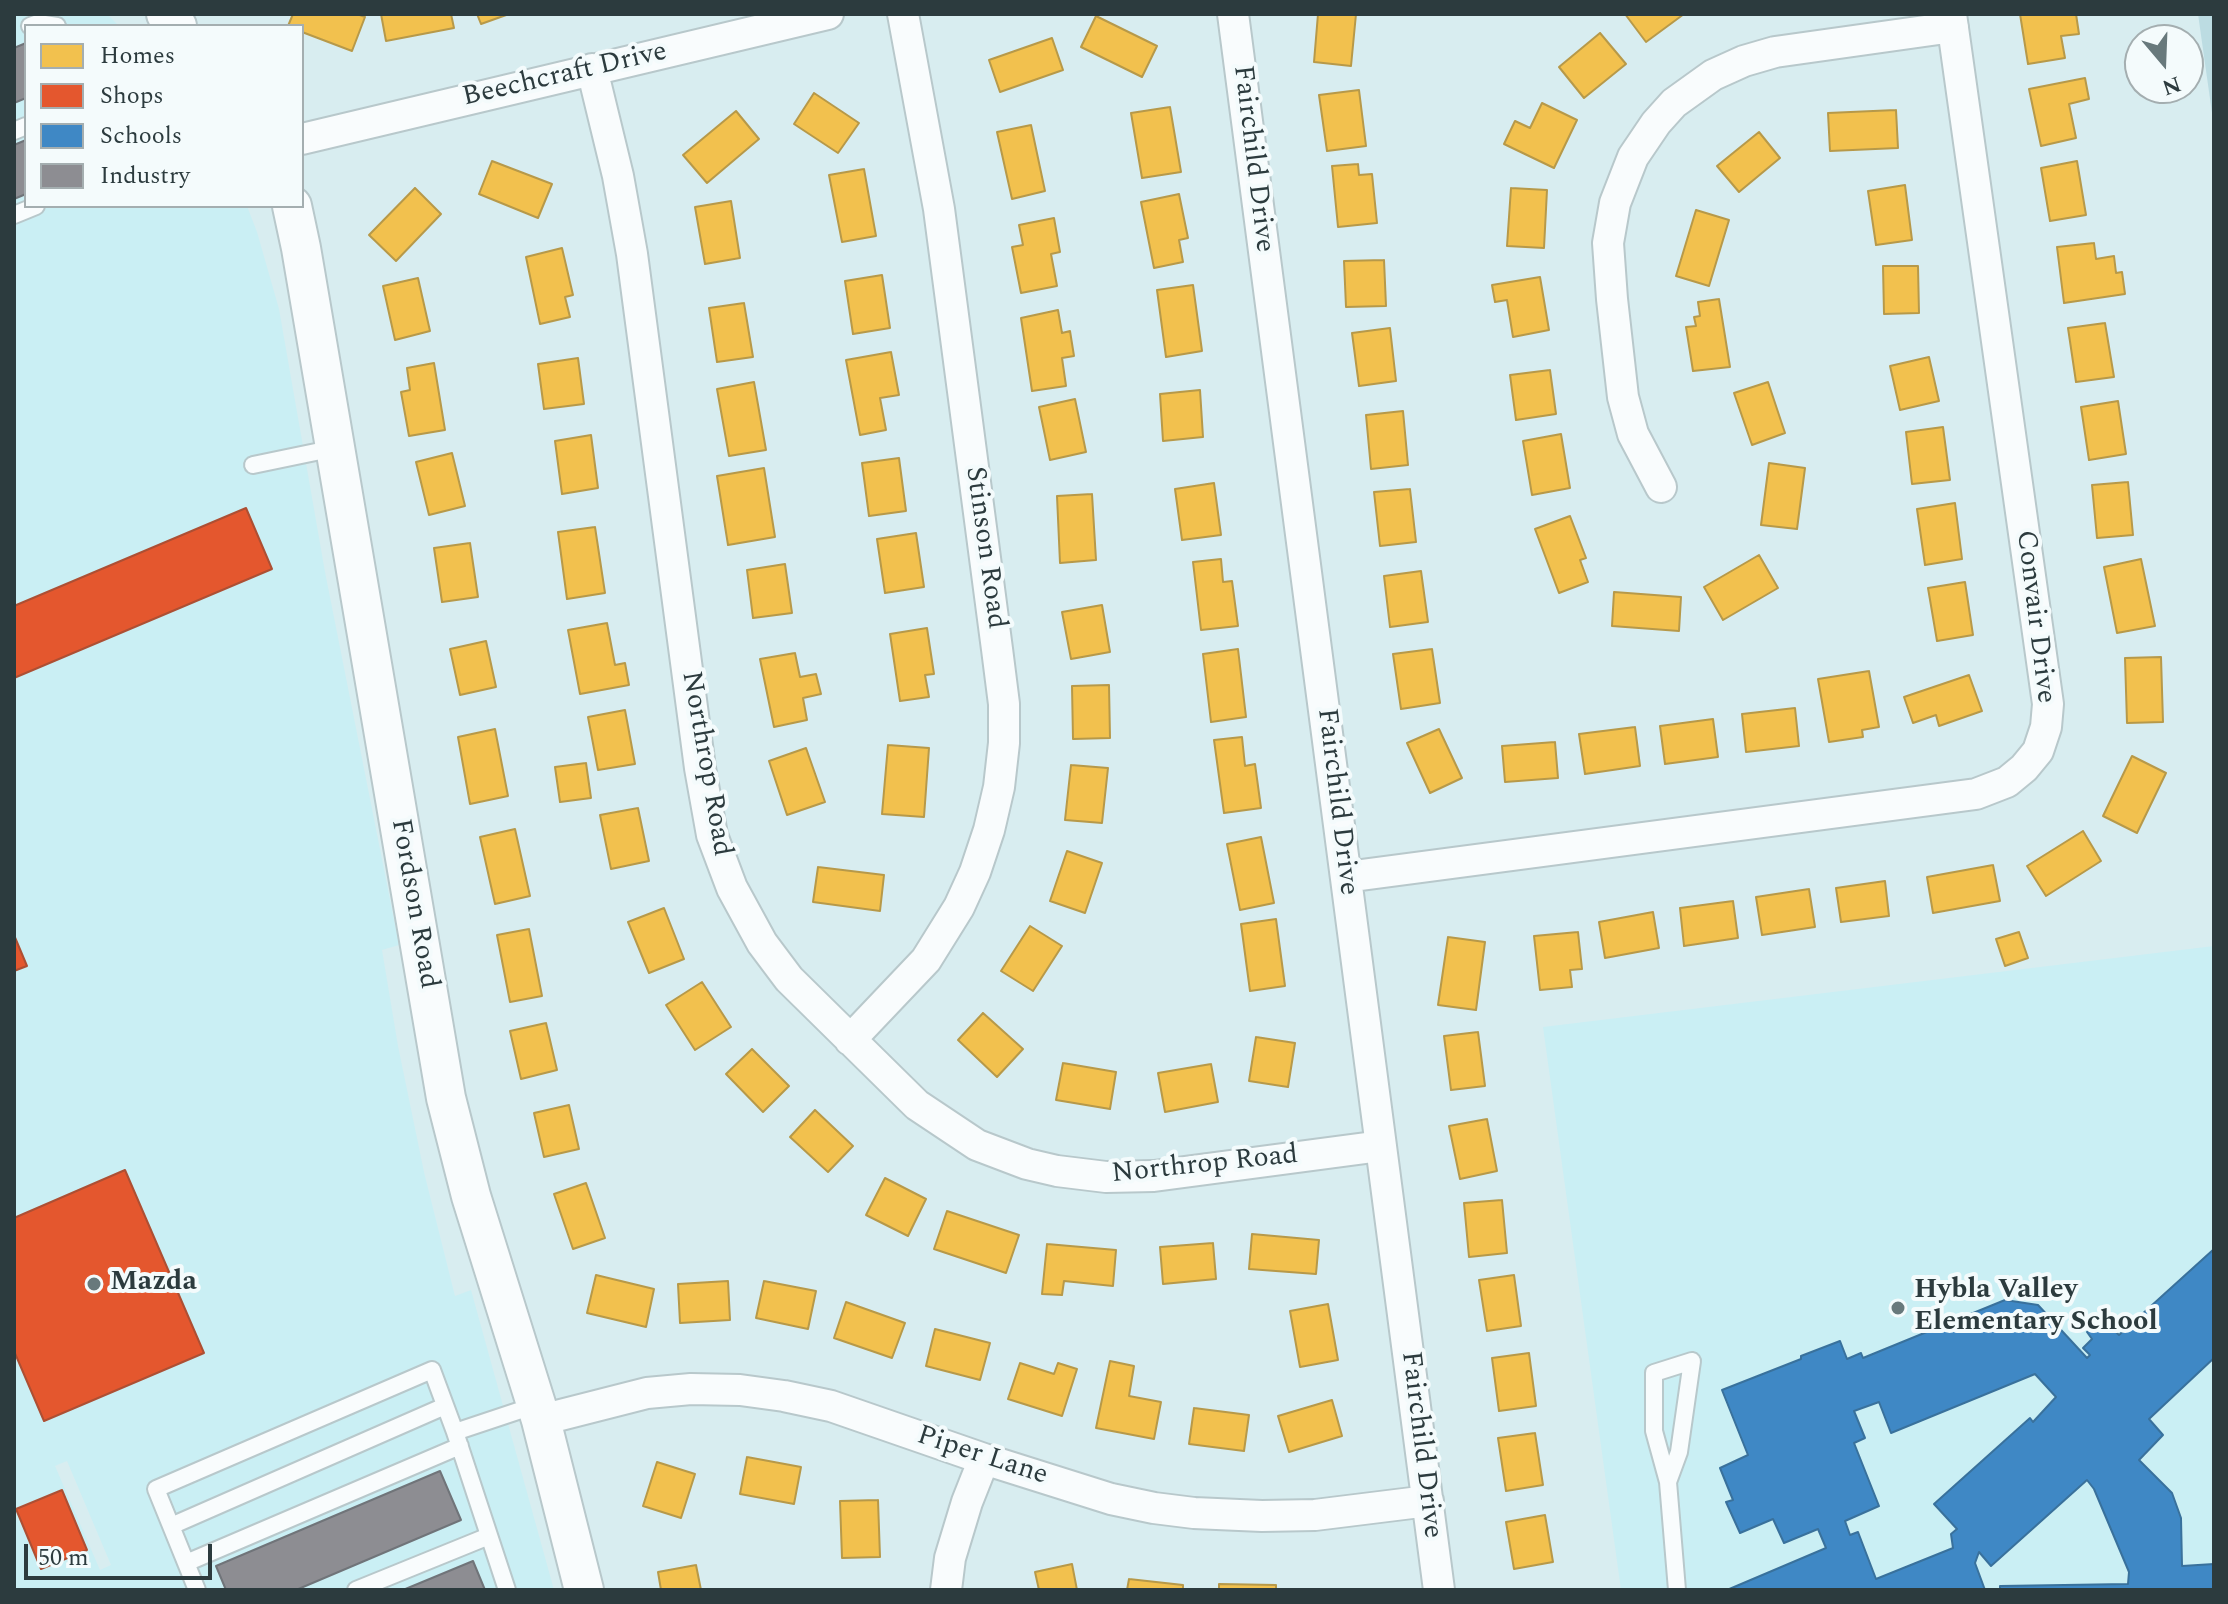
<!DOCTYPE html>
<html>
<head>
<meta charset="utf-8">
<style>
  body { margin:0 }
  #map { position:relative; width:2228px; height:1604px; overflow:hidden; background:#d8edf0; font-family:Spectral,serif }
  canvas { display:block }
  .frame { position:absolute; inset:0; border:16px solid #2c3b3e; pointer-events:none }
  .legend { position:absolute; left:24px; top:24px; width:280px; height:184px; box-sizing:border-box; background:#f4fbfc; border:2px solid #a4aeb0; margin:0; padding:10px 14px; list-style:none; font-size:24px; color:#2c3b3e }
  .legend li { display:flex; align-items:center; gap:16px; height:40px }
  .legend b { width:40px; border:2px solid #a4aeb0 }
  .north { position:absolute; left:2124px; top:24px; width:80px; height:80px; box-sizing:border-box; background:#f4fbfc; border:2px solid #a4aeb0; border-radius:50%; rotate:161deg; font-size:22px; font-weight:700; line-height:32px; text-align:center; color:#2c3b3e }
  .north::after { content:''; display:block; margin:auto; width:28px; height:36px; background:#68797c; clip-path:polygon(50% 0,100% 100%,50% 72%,0 100%) }
  .scale { position:absolute; left:24px; top:1544px; width:188px; height:36px; box-sizing:border-box; border:4px solid #2c3b3e; border-top:0; padding-left:10px; font-size:24px; line-height:28px; white-space:nowrap; color:#2c3b3e; -webkit-text-stroke:6px #f4fbfc; paint-order:stroke }
</style>
</head>
<body>
<div id="map">
<canvas width="2228" height="1604"></canvas>
<div class="frame"></div>
<ul class="legend">
<li><b style="height:22px;background:#f2c14e"></b>Homes</li>
<li><b style="height:22px;background:#e4572e"></b>Shops</li>
<li><b style="height:22px;background:#3f88c5"></b>Schools</li>
<li><b style="height:22px;background:#8d8d92"></b>Industry</li>
</ul>
<div class="north">N</div>
<div class="scale">50 m</div>
</div>
<script>
const c = document.querySelector('canvas').getContext('2d');
c.lineJoin = 'round';
function fill(path, color) { c.fillStyle = color; c.fill(path, 'evenodd'); }
const toPath = rows => new Path2D(rows.map(r => 'M' + r).join(''));
function stroke(path, color, width, dash) { c.strokeStyle = color; c.lineWidth = width; c.lineCap = dash ? 'butt' : 'round'; c.setLineDash(dash || []); c.stroke(path); }
function label(font, color, halo, rows, align = 'center') {
  c.font = font + ' Spectral,serif'; c.lineWidth = 8; c.setLineDash([]); c.textBaseline = 'middle'; c.strokeStyle = halo; c.fillStyle = color; for (const [text, x, y, turn = 0] of rows) {
    c.save(); c.translate(x, y); c.rotate((+turn || 0) * Math.PI / 180); c.textAlign = isNaN(turn) ? turn : align; if (halo) c.strokeText(text, 0, 0); c.fillText(text, 0, 0); c.restore();
  }
}
const built = toPath([
  [14,14,107,14,119,26,26,26,26,206,247,206,257,232,279,309,325,572,399,945,382,950,398,1046,424,1172,455,1296,471,1290,554,1590,17,1590,14,1582],
  [67,1461,111,1565,100,1570,55,1466,45,1470],
  [2214,946,2214,1590,1621,1590,1543,1027]
]);
const green = toPath([
  [2198,14,2214,14,2214,127]
]);
const homes = toPath([
  [293,14,357,14,365,17,352,51,302,32,302,26,288,26,293,14],
  [381,14,451,14,454,28,386,41,381,14],
  [477,14,509,14,481,24,477,14],
  [1318,14,1356,14,1351,66,1314,62,1318,14],
  [1625,14,1684,14,1646,42,1625,14],
  [2020,14,2076,14,2079,34,2061,36,2065,58,2028,64,2020,14],
  [1096,16,1157,46,1142,77,1081,47,1096,16],
  [1600,33,1626,64,1584,98,1559,67,1600,33],
  [1052,38,1063,70,1000,92,989,60,1052,38],
  [2085,78,2089,99,2069,104,2076,138,2041,146,2029,89,2085,78],
  [1359,90,1366,146,1327,151,1319,95,1359,90],
  [814,93,859,123,838,153,794,124,814,93],
  [1542,103,1577,120,1554,168,1504,144,1515,121,1530,128,1542,103],
  [1170,107,1181,172,1142,178,1131,113,1170,107],
  [1896,110,1898,148,1830,151,1828,113,1896,110],
  [736,111,759,139,707,183,683,155,736,111],
  [1031,125,1045,191,1012,199,997,132,1031,125],
  [1759,132,1780,158,1739,192,1717,166,1759,132],
  [492,161,552,184,538,218,479,194,492,161],
  [2077,161,2086,215,2050,221,2041,168,2077,161],
  [1358,164,1359,175,1372,174,1377,223,1338,227,1332,166,1358,164],
  [864,169,876,236,842,242,829,175,864,169],
  [1905,185,1912,240,1876,245,1868,191,1905,185],
  [415,188,441,214,396,261,369,235,415,188],
  [1511,188,1547,190,1544,248,1507,246,1511,188],
  [1179,194,1188,238,1179,240,1183,262,1154,268,1141,202,1179,194],
  [731,201,740,258,705,264,695,207,731,201],
  [1696,210,1729,220,1709,286,1676,276,1696,210],
  [1054,218,1060,252,1051,254,1057,286,1021,293,1012,247,1023,245,1019,225,1054,218],
  [2094,243,2096,259,2114,256,2116,273,2122,272,2125,294,2064,303,2057,247,2094,243],
  [562,248,573,295,565,297,570,317,540,324,526,257,562,248],
  [1384,260,1386,306,1346,307,1344,261,1384,260],
  [1883,266,1918,266,1919,313,1884,314,1883,266],
  [882,275,890,328,853,334,845,281,882,275],
  [1540,277,1549,330,1513,337,1507,300,1495,302,1492,285,1540,277],
  [418,278,430,331,395,340,383,286,418,278],
  [1193,285,1202,351,1166,357,1157,290,1193,285],
  [1719,299,1730,367,1693,371,1686,327,1696,326,1694,317,1700,316,1698,302,1719,299],
  [744,303,753,357,717,362,709,308,744,303],
  [1058,310,1062,333,1070,331,1074,356,1062,358,1066,386,1032,391,1021,318,1058,310],
  [2105,323,2114,377,2076,382,2068,328,2105,323],
  [1390,328,1396,381,1359,386,1352,333,1390,328],
  [891,352,899,395,880,398,886,430,860,435,846,360,891,352],
  [1929,357,1939,401,1900,410,1890,366,1929,357],
  [578,358,584,404,544,409,538,364,578,358],
  [434,363,445,430,409,436,401,392,410,390,407,368,434,363],
  [1550,370,1556,414,1516,420,1510,375,1550,370],
  [754,382,766,450,729,456,717,389,754,382],
  [1768,382,1785,433,1752,445,1734,393,1768,382],
  [1200,390,1203,437,1163,441,1160,394,1200,390],
  [1075,399,1086,452,1050,460,1039,407,1075,399],
  [2118,401,2126,454,2089,460,2081,407,2118,401],
  [1403,411,1408,465,1371,469,1366,415,1403,411],
  [1943,427,1950,480,1912,484,1906,432,1943,427],
  [1561,434,1570,488,1532,495,1523,441,1561,434],
  [591,435,598,488,562,494,555,441,591,435],
  [452,453,465,506,429,515,416,462,452,453],
  [899,458,906,511,869,516,862,463,899,458],
  [1769,463,1805,468,1797,529,1761,525,1769,463],
  [764,468,775,537,728,545,717,476,764,468],
  [2128,482,2133,535,2097,538,2092,485,2128,482],
  [1214,483,1221,535,1182,540,1175,489,1214,483],
  [1410,489,1416,542,1380,546,1374,492,1410,489],
  [1092,494,1096,560,1060,563,1057,496,1092,494],
  [1955,503,1962,559,1925,565,1917,509,1955,503],
  [1570,516,1586,558,1580,560,1588,582,1559,593,1535,529,1570,516],
  [595,527,605,593,567,599,558,532,595,527],
  [916,533,924,587,885,593,877,539,916,533],
  [470,543,478,597,442,602,434,548,470,543],
  [1759,555,1778,588,1723,620,1704,587,1759,555],
  [1221,559,1223,582,1232,581,1238,626,1201,630,1193,562,1221,559],
  [2141,559,2155,626,2117,633,2104,567,2141,559],
  [785,564,792,613,753,618,747,570,785,564],
  [1421,571,1428,622,1390,627,1384,576,1421,571],
  [1965,582,1973,635,1937,641,1928,588,1965,582],
  [1614,592,1681,597,1679,631,1612,626,1614,592],
  [1102,605,1110,652,1071,659,1062,612,1102,605],
  [607,623,615,665,625,663,629,685,580,694,568,630,607,623],
  [927,628,934,674,925,675,929,697,900,701,890,634,927,628],
  [486,641,496,687,460,695,450,649,486,641],
  [1238,649,1246,717,1211,722,1203,654,1238,649],
  [1432,649,1440,703,1401,709,1393,654,1432,649],
  [795,653,800,677,816,674,821,694,803,698,807,720,774,727,760,659,795,653],
  [2161,657,2163,722,2127,723,2125,658,2161,657],
  [1869,671,1879,727,1862,730,1863,737,1829,742,1818,679,1869,671],
  [1969,675,1982,711,1939,726,1936,715,1913,723,1904,697,1969,675],
  [1109,685,1110,738,1073,739,1072,686,1109,685],
  [1795,708,1799,746,1746,752,1742,714,1795,708],
  [625,710,635,764,598,770,588,717,625,710],
  [1713,719,1718,757,1665,764,1660,726,1713,719],
  [1635,727,1640,766,1585,774,1579,734,1635,727],
  [495,729,508,796,470,804,458,737,495,729],
  [1439,729,1462,778,1430,793,1407,743,1439,729],
  [1242,737,1245,766,1255,764,1261,808,1224,813,1214,740,1242,737],
  [1555,742,1558,778,1505,782,1502,746,1555,742],
  [888,745,929,748,924,817,882,814,888,745],
  [806,748,825,802,787,815,769,761,806,748],
  [2132,756,2166,773,2137,833,2103,816,2132,756],
  [586,763,591,798,560,802,555,767,586,763],
  [1071,765,1108,768,1102,823,1065,820,1071,765],
  [638,808,649,861,611,869,600,815,638,808],
  [515,829,530,896,495,904,480,837,515,829],
  [2083,831,2101,861,2046,896,2027,866,2083,831],
  [1261,837,1274,903,1240,910,1227,844,1261,837],
  [1067,851,1102,863,1085,913,1050,901,1067,851],
  [1993,865,2000,901,1933,913,1927,877,1993,865],
  [818,867,884,875,880,911,813,902,818,867],
  [1885,881,1889,916,1841,922,1836,888,1885,881],
  [1809,889,1815,927,1762,935,1756,897,1809,889],
  [1733,901,1738,938,1684,946,1680,908,1733,901],
  [664,908,684,959,649,973,628,922,664,908],
  [1653,912,1659,948,1605,958,1599,922,1653,912],
  [1276,919,1285,986,1250,991,1241,924,1276,919],
  [1030,926,1062,946,1033,991,1001,971,1030,926],
  [529,929,542,996,510,1002,497,935,529,929],
  [1578,932,1582,969,1570,970,1572,987,1540,990,1534,936,1578,932],
  [2019,932,2028,958,2005,966,1996,939,2019,932],
  [1448,937,1485,942,1476,1010,1438,1005,1448,937],
  [702,982,731,1027,695,1050,666,1005,702,982],
  [983,1013,1023,1049,997,1077,958,1040,983,1013],
  [546,1023,557,1070,521,1079,510,1031,546,1023],
  [1478,1032,1485,1086,1451,1090,1444,1036,1478,1032],
  [1256,1037,1295,1043,1288,1087,1249,1081,1256,1037],
  [752,1049,789,1086,763,1112,726,1074,752,1049],
  [1063,1063,1116,1072,1110,1109,1056,1100,1063,1063],
  [1211,1064,1218,1102,1165,1112,1158,1073,1211,1064],
  [569,1105,579,1149,544,1157,534,1113,569,1105],
  [815,1110,853,1146,828,1172,790,1137,815,1110],
  [1487,1119,1497,1171,1460,1179,1449,1126,1487,1119],
  [885,1178,926,1199,908,1236,866,1215,885,1178],
  [586,1183,605,1238,573,1249,554,1194,586,1183],
  [1502,1200,1507,1253,1469,1257,1464,1203,1502,1200],
  [947,1211,1019,1235,1006,1273,934,1249,947,1211],
  [1252,1234,1319,1240,1316,1274,1249,1269,1252,1234],
  [1213,1243,1216,1279,1163,1284,1160,1247,1213,1243],
  [1047,1244,1116,1250,1113,1286,1064,1281,1062,1295,1042,1294,1047,1244],
  [596,1275,654,1289,646,1327,587,1313,596,1275],
  [1514,1275,1521,1326,1487,1331,1479,1280,1514,1275],
  [728,1281,730,1320,680,1323,678,1284,728,1281],
  [764,1281,816,1291,808,1329,756,1318,764,1281],
  [846,1302,905,1323,892,1358,834,1338,846,1302],
  [1328,1304,1338,1360,1300,1367,1290,1311,1328,1304],
  [935,1329,990,1343,980,1380,926,1366,935,1329],
  [1529,1353,1536,1406,1499,1411,1492,1358,1529,1353],
  [1110,1361,1134,1366,1129,1396,1161,1402,1154,1439,1096,1428,1110,1361],
  [1020,1363,1054,1374,1058,1363,1077,1369,1062,1416,1008,1399,1020,1363],
  [1332,1400,1342,1436,1289,1452,1278,1416,1332,1400],
  [1194,1408,1249,1415,1244,1451,1189,1444,1194,1408],
  [1535,1433,1543,1485,1506,1491,1498,1438,1535,1433],
  [747,1457,801,1467,794,1504,740,1494,747,1457],
  [657,1462,695,1474,681,1518,643,1506,657,1462],
  [878,1500,880,1557,842,1558,840,1501,878,1500],
  [1545,1515,1553,1562,1514,1569,1506,1522,1545,1515],
  [1072,1564,1077,1590,1039,1590,1035,1572,1072,1564],
  [696,1565,701,1590,661,1590,658,1572,696,1565],
  [1129,1579,1183,1585,1183,1590,1127,1590,1129,1579],
  [1219,1584,1276,1585,1276,1590,1219,1590,1219,1584]
]);
const shops = toPath([
  [246,508,272,569,14,678,14,606,246,508],
  [14,935,27,966,14,971,14,935],
  [125,1170,204,1353,44,1421,14,1351,14,1218,125,1170],
  [62,1490,87,1550,41,1569,16,1509,62,1490]
]);
const schools = toPath([
  [2214,1249,2214,1358,2149,1419,2163,1435,2139,1460,2172,1493,2181,1518,2182,1566,2214,1564,2214,1590,2000,1590,2000,1586,2128,1584,2129,1572,2094,1489,2087,1480,1991,1566,1979,1552,1975,1563,1985,1590,1727,1590,1826,1548,1818,1529,1784,1543,1773,1519,1740,1533,1726,1502,1733,1500,1720,1468,1748,1455,1722,1390,1801,1359,1801,1356,1840,1341,1847,1359,1861,1353,1863,1358,2005,1300,2038,1305,2087,1358,2090,1355,2083,1348,2092,1339,2087,1332,2103,1319,2119,1335,2214,1249],
  [2035,1374,2056,1397,2033,1422,2030,1418,1934,1504,1957,1529,1951,1534,1953,1548,1876,1579,1858,1532,1850,1535,1845,1521,1879,1506,1854,1443,1865,1438,1854,1411,1879,1402,1891,1433,2035,1374]
]);
const industry = toPath([
  [26,43,26,98,14,103,14,48,26,43],
  [26,140,26,194,14,199,14,145,26,140],
  [440,1471,461,1520,296,1590,226,1590,216,1566,440,1471],
  [473,1561,485,1590,403,1590,473,1561]
]);
const service = toPath([
  [30,26,38,23,57,26],
  [14,131,26,126],
  [14,215,36,206],
  [253,465,335,448],
  [1668,1482,1679,1452,1692,1361,1654,1373,1654,1431,1668,1482,1677,1590],
  [171,1526,445,1406],
  [186,1563,460,1446],
  [197,1590,156,1489,432,1370,455,1432],
  [356,1590,489,1536],
  [507,1590,455,1432,536,1405]
]);
const minor = toPath([
  [1233,14,1439,1590],
  [592,69,618,176,632,254,700,768,712,835,732,888,762,943,789,979,917,1105,977,1145,1027,1164,1057,1171,1106,1177,1154,1176,1381,1146],
  [302,139,828,14],
  [1661,487,1633,434,1623,397,1612,299,1608,243,1615,203,1633,157,1656,123,1674,103,1713,75,1744,61,1775,52,1953,27],
  [1346,877,1976,794,2007,782,2024,768,2038,751,2046,727,2048,704,1951,14],
  [850,1040,926,960,959,907,975,872,989,830,999,787,1004,743,1004,704,997,649,939,209,903,14],
  [541,1420,647,1393,691,1389,740,1390,784,1396,831,1406,984,1459,1111,1499,1154,1508,1194,1513,1262,1516,1315,1515,1428,1501],
  [946,1590,950,1558,967,1502,984,1459]
]);
const tertiary = toPath([
  [166,14,177,26],
  [292,206,301,248,446,1098,471,1196,541,1420,584,1590]
]);
const markers = [
  [94,1284,8,"#68797c"],
  [1898,1308,8,"#68797c"]
];
const streetNames = [
  ["Beechcraft Drive",565,76,-13],
  ["Fairchild Drive",1252,159,83],
  ["Stinson Road",984,548,82],
  ["Convair Drive",2034,617,83],
  ["Northrop Road",705,764,80],
  ["Fairchild Drive",1336,802,83],
  ["Fordson Road",413,904,80],
  ["Northrop Road",1205,1166,-6],
  ["Fairchild Drive",1420,1445,83],
  ["Piper Lane",982,1457,18]
];
const poiNames = [
  ["Mazda",110,1284],
  ["Hybla Valley",1914,1292],
  ["Elementary School",1914,1324]
];
fill(built, '#caeff4');
fill(green, '#bcdce2');
fill(homes, '#f2c14e');
stroke(homes, '#b79949', 2);
fill(shops, '#e4572e');
stroke(shops, '#ad4f33', 2);
fill(schools, '#3f88c5');
stroke(schools, '#39719c', 2);
fill(industry, '#8d8d92');
stroke(industry, '#707479', 2);
stroke(service, '#b8c8cb', 20);
stroke(minor, '#b8c8cb', 34);
stroke(tertiary, '#b8c8cb', 42);
stroke(service, '#f9fcfd', 16);
stroke(minor, '#f9fcfd', 30);
stroke(tertiary, '#f9fcfd', 38);
for (const [x, y, r, color] of markers) { const dot = new Path2D(); dot.arc(x, y, r, 0, 2 * Math.PI); c.fillStyle = color; c.fill(dot); stroke(dot, '#f4fbfc', 3); }
label('28px', '#2c3b3e', '#f4fbfc', streetNames);
label('bold 28px', '#2c3b3e', '#f4fbfc', poiNames, 'left');
</script>
</body>
</html>
